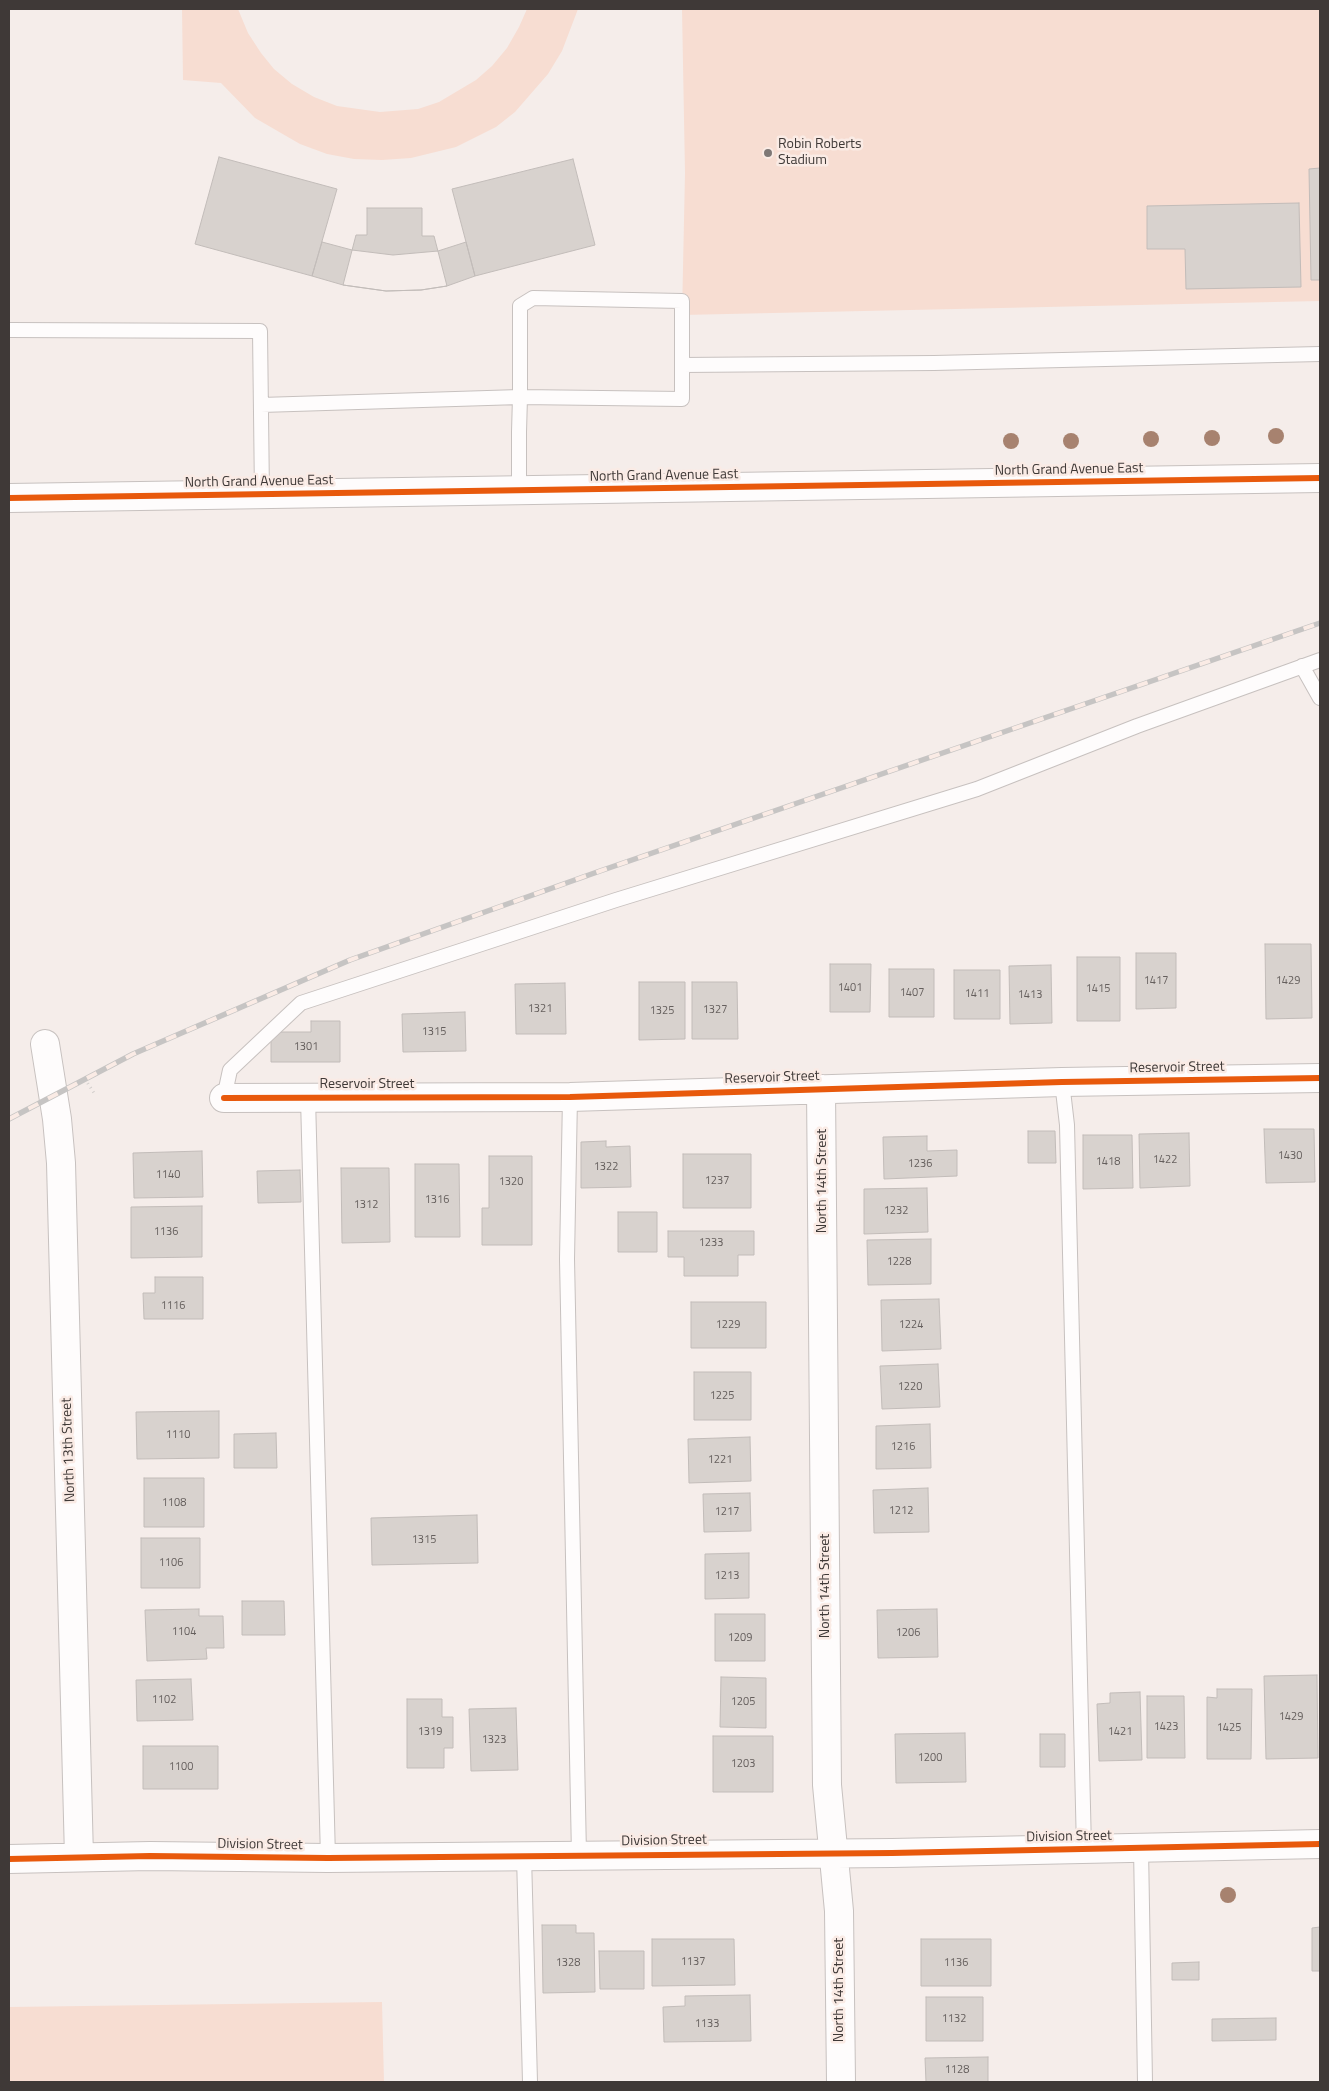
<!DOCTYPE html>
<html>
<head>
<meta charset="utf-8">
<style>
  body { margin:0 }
  #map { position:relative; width:1329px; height:2091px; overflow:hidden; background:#f5edea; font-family:"Titillium Web",sans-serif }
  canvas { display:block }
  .frame { position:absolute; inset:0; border:10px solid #3f3937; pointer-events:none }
</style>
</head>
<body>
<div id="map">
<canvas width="1329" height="2091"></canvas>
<div class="frame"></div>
</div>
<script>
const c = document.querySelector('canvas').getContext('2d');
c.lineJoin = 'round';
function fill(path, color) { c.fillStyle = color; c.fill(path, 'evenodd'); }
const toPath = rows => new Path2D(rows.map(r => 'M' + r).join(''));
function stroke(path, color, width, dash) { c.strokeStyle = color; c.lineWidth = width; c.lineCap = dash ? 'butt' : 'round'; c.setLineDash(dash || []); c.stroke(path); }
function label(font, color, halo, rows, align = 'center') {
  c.font = font + ' "Titillium Web",sans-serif'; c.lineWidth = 5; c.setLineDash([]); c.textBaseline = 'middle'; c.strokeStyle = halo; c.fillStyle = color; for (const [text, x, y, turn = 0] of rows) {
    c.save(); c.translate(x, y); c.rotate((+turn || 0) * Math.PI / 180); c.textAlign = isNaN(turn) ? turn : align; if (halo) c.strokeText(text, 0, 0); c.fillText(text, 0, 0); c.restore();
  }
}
const green = toPath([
  [182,9,238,9,248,33,261,53,274,69,292,84,314,97,337,106,380,112,418,109,439,102,476,80,492,66,507,48,519,27,527,9,578,9,562,51,548,74,515,112,496,127,456,147,411,158,382,160,354,159,327,154,300,144,255,118,221,83,183,80],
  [682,9,1320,9,1320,301,682,315,685,173],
  [382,2002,384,2082,9,2082,9,2007]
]);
const building = toPath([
  [219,157,337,189,312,276,195,244,219,157],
  [573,159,595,245,475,276,452,189,573,159],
  [1320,168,1320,280,1311,280,1309,169,1320,168],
  [1299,203,1301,287,1186,289,1185,249,1147,249,1147,206,1299,203],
  [367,208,422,208,422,236,434,236,447,286,421,290,386,291,343,285,356,235,367,235,367,208],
  [322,242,352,250,393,255,438,251,466,242,475,276,447,286,421,290,386,291,343,285,312,276,322,242],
  [1265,944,1311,944,1312,1018,1266,1019,1265,944],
  [1136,953,1176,953,1176,1008,1136,1009,1136,953],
  [1077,957,1120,957,1120,1021,1077,1021,1077,957],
  [830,964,871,964,870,1012,830,1012,830,964],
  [1051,965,1052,1023,1010,1024,1009,966,1051,965],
  [889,969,934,969,934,1017,889,1017,889,969],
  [954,970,1000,970,1000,1019,954,1019,954,970],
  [639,982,685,982,685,1039,639,1040,639,982],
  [692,982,737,982,738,1039,692,1039,692,982],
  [565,983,566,1034,516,1034,515,984,565,983],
  [465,1012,466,1051,403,1052,402,1014,465,1012],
  [311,1021,340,1021,340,1062,271,1062,271,1032,311,1032,311,1021],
  [1264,1129,1314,1129,1315,1182,1266,1183,1264,1129],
  [1028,1131,1055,1131,1056,1163,1028,1163,1028,1131],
  [1189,1133,1190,1186,1140,1188,1139,1134,1189,1133],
  [1083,1135,1132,1135,1133,1188,1083,1189,1083,1135],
  [927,1136,927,1151,957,1150,957,1176,884,1179,883,1137,927,1136],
  [606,1141,606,1147,630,1146,631,1187,581,1188,581,1142,606,1141],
  [202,1151,203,1197,134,1198,133,1153,202,1151],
  [683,1154,751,1154,751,1208,683,1208,683,1154],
  [489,1156,532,1156,532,1245,482,1245,482,1208,489,1208,489,1156],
  [415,1164,459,1164,460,1237,415,1237,415,1164],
  [341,1168,389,1168,390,1242,342,1243,341,1168],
  [300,1170,301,1202,258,1203,257,1171,300,1170],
  [927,1188,928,1232,864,1234,864,1189,927,1188],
  [202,1206,202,1257,131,1258,131,1207,202,1206],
  [618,1212,657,1212,657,1252,618,1252,618,1212],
  [668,1231,754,1231,754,1255,738,1255,738,1276,684,1276,684,1257,668,1257,668,1231],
  [931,1239,931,1284,868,1285,867,1240,931,1239],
  [155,1277,203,1277,203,1319,144,1319,143,1293,155,1293,155,1277],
  [939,1299,941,1349,882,1351,881,1300,939,1299],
  [691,1302,766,1302,766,1348,691,1348,691,1302],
  [938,1364,940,1407,882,1409,880,1366,938,1364],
  [694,1372,751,1372,751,1420,694,1420,694,1372],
  [219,1411,219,1458,137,1459,136,1412,219,1411],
  [930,1424,931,1468,876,1469,876,1426,930,1424],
  [276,1433,277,1468,234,1468,234,1434,276,1433],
  [750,1437,751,1481,689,1483,688,1439,750,1437],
  [144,1478,204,1478,204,1527,144,1527,144,1478],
  [928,1488,929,1532,874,1533,873,1490,928,1488],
  [750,1493,751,1531,704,1532,703,1494,750,1493],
  [477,1515,478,1563,372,1565,371,1518,477,1515],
  [141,1538,200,1538,200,1588,141,1588,141,1538],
  [749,1553,749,1598,705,1599,705,1554,749,1553],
  [242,1601,284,1601,285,1635,242,1635,242,1601],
  [199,1609,199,1616,223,1616,224,1648,206,1648,207,1659,147,1661,145,1610,199,1609],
  [937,1609,938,1657,878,1658,877,1610,937,1609],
  [715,1614,765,1614,765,1661,715,1661,715,1614],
  [1317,1675,1318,1758,1266,1759,1264,1676,1317,1675],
  [721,1677,766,1678,766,1728,720,1727,721,1677],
  [191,1679,193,1720,137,1721,136,1680,191,1679],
  [1217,1689,1252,1689,1251,1759,1207,1759,1207,1697,1217,1698,1217,1689],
  [1140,1692,1142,1760,1099,1761,1097,1704,1110,1703,1110,1693,1140,1692],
  [1147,1696,1184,1696,1185,1758,1147,1758,1147,1696],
  [407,1699,442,1699,442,1717,453,1717,453,1748,444,1748,444,1768,407,1768,407,1699],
  [516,1708,518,1770,471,1771,469,1709,516,1708],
  [965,1733,966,1782,896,1783,895,1734,965,1733],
  [1040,1734,1065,1734,1065,1767,1040,1767,1040,1734],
  [713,1736,773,1736,773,1792,713,1792,713,1736],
  [143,1746,218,1746,218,1789,143,1789,143,1746],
  [542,1925,576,1925,576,1933,594,1933,595,1992,543,1993,542,1925],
  [1320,1927,1320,1971,1312,1971,1312,1928,1320,1927],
  [652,1939,734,1939,735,1985,652,1986,652,1939],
  [921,1939,991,1939,991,1986,921,1986,921,1939],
  [599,1951,644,1951,644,1989,600,1989,599,1951],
  [1199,1962,1199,1980,1172,1980,1172,1963,1199,1962],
  [750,1995,751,2041,664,2042,663,2007,685,2006,685,1996,750,1995],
  [926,1997,983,1997,983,2041,926,2041,926,1997],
  [1276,2018,1276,2040,1212,2041,1212,2019,1276,2018],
  [988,2057,988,2082,926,2082,925,2058,988,2057]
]);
const path = toPath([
  [85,1079,94,1093]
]);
const service = toPath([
  [9,330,260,331,262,495],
  [682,365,934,363,1320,354],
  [261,405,520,397,682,399,682,301,533,298,520,306,520,397,519,432,519,490],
  [1302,666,1320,698],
  [1062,1082,1067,1125,1084,1849],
  [570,1097,567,1259,579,1855],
  [224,1098,230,1070,301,1003,616,900,977,789,1137,726,1320,660],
  [308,1098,328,1858],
  [1141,1848,1145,2082],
  [524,1856,530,2082]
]);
const minor = toPath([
  [45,1044,57,1119,61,1163,79,1857],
  [821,1089,827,1785,839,1911,841,2082],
  [224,1098,570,1097,1062,1082,1320,1078],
  [9,1859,150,1856,328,1858,892,1853,1320,1844]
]);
const tertiary = toPath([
  [9,498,1320,478]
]);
const rail = toPath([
  [9,1119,133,1054,350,960,600,871,1320,623]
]);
const cycleway = toPath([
  [9,498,1320,478],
  [224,1098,570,1097,1062,1082,1320,1078],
  [9,1859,150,1856,328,1858,892,1853,1320,1844]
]);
const trees = [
  [1276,436],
  [1212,438],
  [1151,439],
  [1011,441],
  [1071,441],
  [1228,1895]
];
const markers = [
  [768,153,5,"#7f7876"]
];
const numberNames = [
  ["1417",1156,981],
  ["1429",1288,981],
  ["1401",850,988],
  ["1415",1098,989],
  ["1407",912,993],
  ["1411",977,994],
  ["1413",1030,995],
  ["1321",540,1009],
  ["1327",715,1010],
  ["1325",662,1011],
  ["1315",434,1032],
  ["1301",306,1047],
  ["1430",1290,1156],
  ["1422",1165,1160],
  ["1418",1108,1162],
  ["1236",920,1164],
  ["1322",606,1167],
  ["1140",168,1175],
  ["1237",717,1181],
  ["1320",511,1182],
  ["1316",437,1200],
  ["1312",366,1205],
  ["1232",896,1211],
  ["1136",166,1232],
  ["1233",711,1243],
  ["1228",899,1262],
  ["1116",173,1306],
  ["1229",728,1325],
  ["1224",911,1325],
  ["1220",910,1387],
  ["1225",722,1396],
  ["1110",178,1435],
  ["1216",903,1447],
  ["1221",720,1460],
  ["1108",174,1503],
  ["1212",901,1511],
  ["1217",727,1512],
  ["1315",424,1540],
  ["1106",171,1563],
  ["1213",727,1576],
  ["1104",184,1632],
  ["1206",908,1633],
  ["1209",740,1638],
  ["1102",164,1700],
  ["1205",743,1702],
  ["1429",1291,1717],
  ["1423",1166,1727],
  ["1425",1229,1728],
  ["1319",430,1732],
  ["1421",1120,1732],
  ["1323",494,1740],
  ["1200",930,1758],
  ["1203",743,1764],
  ["1100",181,1767],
  ["1137",693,1962],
  ["1328",568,1963],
  ["1136",956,1963],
  ["1132",954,2019],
  ["1133",707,2024],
  ["1128",957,2070]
];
const poiNames = [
  ["Robin Roberts",778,145],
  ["Stadium",778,161]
];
const streetNames = [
  ["North Grand Avenue East",1069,470,-1],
  ["North Grand Avenue East",664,476,-1],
  ["North Grand Avenue East",259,482,-1],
  ["Reservoir Street",1177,1068,-1],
  ["Reservoir Street",772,1078,-2],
  ["Reservoir Street",367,1085],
  ["North 14th Street",823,1181,-90],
  ["North 13th Street",69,1450,-92],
  ["North 14th Street",826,1586,-90],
  ["Division Street",1069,1837,-1],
  ["Division Street",664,1841,-1],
  ["Division Street",260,1845,1],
  ["North 14th Street",840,1990,-90]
];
fill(green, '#f7ddd2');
fill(building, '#d8d2ce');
stroke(building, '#c2bcb9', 1);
stroke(service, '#c7c1bf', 16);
stroke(minor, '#c7c1bf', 30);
stroke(tertiary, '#c7c1bf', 30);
stroke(path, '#d2cecc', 3, [1, 4]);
stroke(service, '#fefcfc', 14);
stroke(minor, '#fefcfc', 28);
stroke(tertiary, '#fefcfc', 28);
stroke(rail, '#c6c4c3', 5.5);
stroke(rail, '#faebe5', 4, [11]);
stroke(cycleway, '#e8590c', 6);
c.fillStyle = '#a7826f';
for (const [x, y] of trees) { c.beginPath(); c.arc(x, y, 8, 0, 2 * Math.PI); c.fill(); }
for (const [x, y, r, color] of markers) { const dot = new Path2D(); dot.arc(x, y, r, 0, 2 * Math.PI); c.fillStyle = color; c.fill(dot); stroke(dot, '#faebe5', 2); }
label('11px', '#655f5d', null, numberNames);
label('14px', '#3f3937', '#faebe5', poiNames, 'left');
label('14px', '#3f3937', '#faebe5', streetNames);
</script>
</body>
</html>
